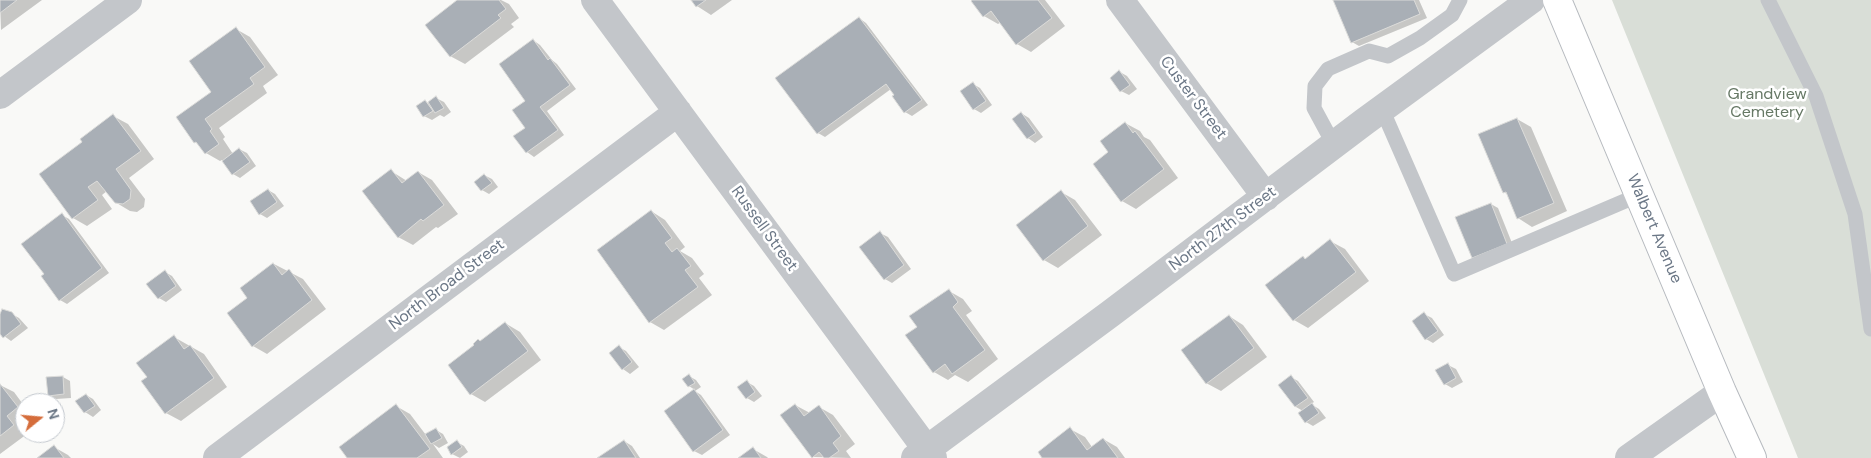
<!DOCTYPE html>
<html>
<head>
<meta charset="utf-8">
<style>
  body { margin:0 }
  #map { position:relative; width:1871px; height:458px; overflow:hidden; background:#f9f9f7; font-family:"DM Sans",sans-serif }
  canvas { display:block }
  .north { position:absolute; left:15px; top:393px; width:50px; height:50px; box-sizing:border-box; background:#fff; border:1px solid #c4c9cf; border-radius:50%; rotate:73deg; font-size:14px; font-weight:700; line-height:20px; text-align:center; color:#6b7786 }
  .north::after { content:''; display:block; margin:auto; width:18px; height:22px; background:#d56d3b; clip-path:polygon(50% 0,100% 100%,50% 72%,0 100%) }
</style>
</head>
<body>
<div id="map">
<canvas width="1871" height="458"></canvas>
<div class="north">N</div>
</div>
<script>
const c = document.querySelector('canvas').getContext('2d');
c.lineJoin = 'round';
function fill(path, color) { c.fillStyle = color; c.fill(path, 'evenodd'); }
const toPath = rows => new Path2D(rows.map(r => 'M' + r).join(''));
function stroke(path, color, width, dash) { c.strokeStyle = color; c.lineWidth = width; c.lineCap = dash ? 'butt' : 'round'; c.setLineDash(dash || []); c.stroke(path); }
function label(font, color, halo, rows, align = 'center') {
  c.font = font + ' "DM Sans",sans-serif'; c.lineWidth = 5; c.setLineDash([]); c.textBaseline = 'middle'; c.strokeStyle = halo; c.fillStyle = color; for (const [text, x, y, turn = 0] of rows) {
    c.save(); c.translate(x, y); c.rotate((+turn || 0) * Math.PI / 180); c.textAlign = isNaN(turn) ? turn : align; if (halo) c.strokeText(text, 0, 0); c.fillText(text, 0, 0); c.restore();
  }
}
const green = toPath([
  [1612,0,1871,0,1871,458,1798,458]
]);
const shadow = toPath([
  [0,0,42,0,1,30],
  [459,0,501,0,509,4,519,18,511,24,514,27,465,64,450,56],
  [692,0,732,0,711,15,697,6],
  [974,0,1045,0,1065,26,1031,52,1017,44,1001,22,998,24,984,16],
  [1336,0,1419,0,1427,18,1359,46,1352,42],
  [859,18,866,23,928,105,912,116,905,112,891,89,825,137,818,133],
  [236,29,250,37,278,75,263,86,267,93,219,128,225,137,223,139,233,154,239,149,247,153,256,166,240,178,233,174,222,160,220,161,206,153,201,146,195,142],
  [533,40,540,45,552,60,557,64,576,89,547,111,564,135,534,157,527,152,526,128,527,101],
  [1120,72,1127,76,1137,89,1129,95,1121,91,1112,78],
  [973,84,980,88,992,105,981,113,974,109],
  [436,98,444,102,451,112,444,117,440,115,432,120,424,116,425,101,428,103],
  [1021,113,1029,118,1043,137,1035,143,1028,138],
  [113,116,128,124,154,159,129,178,145,199,144,207,137,212,130,211,115,202,107,191,102,195,112,209,87,226,73,218,84,142],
  [1517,119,1531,127,1567,211,1532,227,1518,218,1508,195,1504,192],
  [1125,123,1140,131,1144,137,1150,140,1178,178,1136,209,1122,201,1110,153],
  [391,171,407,181,418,172,432,180,458,214,438,228,436,227,413,245,398,237],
  [484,175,492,179,498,187,489,194,482,190],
  [268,190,275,194,284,206,267,218,260,214],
  [1061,192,1075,200,1102,235,1058,268,1044,260],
  [1491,204,1498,208,1514,248,1480,261,1473,257],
  [651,211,665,220,685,247,680,251,692,258,704,274,699,278,712,295,664,330,650,322,599,251],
  [62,215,69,219,109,273,67,304,60,300,46,274],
  [880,233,888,237,911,269,892,283,885,279],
  [1330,241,1345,249,1369,281,1308,328,1294,320,1303,258,1306,259],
  [274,264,303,279,326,309,267,354,253,346,249,298],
  [165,272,172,276,182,290,166,302,159,298],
  [949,291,963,299,972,311,966,315,998,359,968,382,955,375,948,380,934,372],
  [12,314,19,318,28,328,11,341,0,333,0,318],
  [1424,314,1432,318,1444,335,1433,343,1426,339],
  [1229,316,1243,325,1267,357,1221,391,1206,383],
  [505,323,520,332,541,360,485,402,471,394,480,342],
  [174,337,204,354,227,387,181,421,166,413,149,377],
  [619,347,626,351,639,367,630,374,623,369,611,354],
  [1448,365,1456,369,1463,382,1452,388,1445,384],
  [689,376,696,380,701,387,695,391,701,395,730,435,702,455,694,451,666,411,695,390,689,386],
  [63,377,70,381,71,398,56,399,49,395],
  [1291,377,1298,381,1314,402,1311,404,1319,409,1326,418,1313,426,1306,422,1300,413,1303,411,1296,407],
  [747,382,754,386,762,396,754,402,747,398],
  [0,385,14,392,25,407,25,421,20,425,27,434,0,454],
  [86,395,93,399,101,410,93,417,85,412,77,401],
  [795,405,810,413,819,407,833,415,855,444,846,451,851,458,813,457],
  [396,406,410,414,426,435,436,430,443,434,448,443,439,448,433,444,443,458,349,458],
  [1070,429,1085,437,1092,447,1103,439,1117,447,1125,458,1043,458],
  [624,441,632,446,640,458,599,458],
  [457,442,464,446,468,452,460,458,452,454],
  [54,447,68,455,71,458,39,458],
  [753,449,767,457,768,458,740,458]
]);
const building = toPath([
  [0,0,17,0,0,13,0,0],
  [457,0,499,0,506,9,498,15,501,18,450,57,425,25,457,0],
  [691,0,706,0,696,7,691,0],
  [972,0,1038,0,1052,18,1016,45,991,11,983,17,971,1,972,0],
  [1333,0,1414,0,1420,14,1351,43,1333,0],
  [859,17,922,100,904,113,892,96,894,95,886,84,817,134,775,78,859,17],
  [236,27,265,67,250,78,254,84,205,119,212,129,210,131,219,144,205,154,196,142,194,143,176,117,211,92,189,61,236,27],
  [533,39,548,60,550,58,570,85,540,107,558,130,526,153,513,136,525,128,512,110,525,101,499,64,533,39],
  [1119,70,1130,85,1120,92,1110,78,1119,70],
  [973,82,986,101,973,110,960,91,973,82],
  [436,96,444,108,435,113,428,102,436,96],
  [425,100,433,111,423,117,416,106,425,100],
  [1021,112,1036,133,1027,139,1012,119,1021,112],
  [113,114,141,151,116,169,131,190,130,199,123,204,115,203,97,181,88,187,98,200,72,219,39,174,82,142,80,139,113,114],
  [1517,118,1554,203,1517,219,1506,192,1503,193,1478,134,1517,118],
  [1125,122,1133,133,1135,131,1164,169,1121,202,1093,164,1108,152,1100,141,1125,122],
  [239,148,250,162,232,175,222,161,239,148],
  [391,169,402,183,418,171,444,205,423,221,421,219,398,238,362,191,391,169],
  [484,174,492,183,481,191,474,182,484,174],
  [268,189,277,202,259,215,250,201,268,189],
  [1061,190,1088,226,1043,261,1016,225,1061,190],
  [1491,203,1507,244,1472,258,1455,217,1491,203],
  [651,210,672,238,665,243,672,252,677,248,691,266,685,270,698,287,649,323,597,250,651,210],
  [62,213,102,268,59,301,41,276,44,274,21,244,62,213],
  [880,231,904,265,884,280,859,247,880,231],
  [1330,239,1356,272,1293,321,1265,285,1303,256,1305,259,1330,239],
  [273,263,282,275,289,269,312,300,252,347,227,313,247,298,240,288,273,263],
  [165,270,176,286,158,299,146,284,165,270],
  [949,289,958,302,953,307,985,350,952,374,945,364,933,373,905,335,917,327,909,316,949,289],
  [2,309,12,312,21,324,3,338,0,334,0,314,2,309],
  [1424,312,1438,331,1425,340,1412,321,1424,312],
  [1229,315,1254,348,1206,384,1181,350,1229,315],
  [505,322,528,351,470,395,448,365,474,345,473,344,478,339,480,341,505,322],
  [174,335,184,349,190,345,214,378,165,414,141,381,147,377,136,363,174,335],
  [619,345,632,362,622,370,609,353,619,345],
  [1448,363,1456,378,1444,385,1435,370,1448,363],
  [689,374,695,383,688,387,682,379,689,374],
  [1291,375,1308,398,1295,407,1278,385,1291,375],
  [63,376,64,394,48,396,46,377,63,376],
  [747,380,755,392,746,399,737,387,747,380],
  [0,384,18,407,7,416,14,425,0,436,0,384],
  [694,389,723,430,693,452,664,411,694,389],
  [86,394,95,406,84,413,75,401,86,394],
  [1312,403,1319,413,1305,423,1298,413,1312,403],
  [396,404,430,449,417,458,347,458,339,447,396,404],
  [795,404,804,416,819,405,841,436,833,443,839,451,829,458,824,458,819,452,812,458,780,415,795,404],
  [1070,427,1087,450,1103,438,1118,458,1042,458,1038,452,1070,427],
  [436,428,442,438,431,444,425,434,436,428],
  [457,440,462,447,451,455,447,447,457,440],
  [624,440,636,458,597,458,624,440],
  [54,445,64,458,37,458,54,445],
  [753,447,761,458,738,458,753,447]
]);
const service = toPath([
  [1768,0,1816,96,1855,214,1871,329],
  [1382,109,1454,274,1639,195],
  [1334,145,1314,108,1315,86,1328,69,1369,51,1388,56,1420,38,1452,15,1460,0]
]);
const minor = toPath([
  [595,0,933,458],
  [1120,0,1266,197],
  [0,95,128,0],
  [217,458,678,112],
  [915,458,1110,314,1364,122,1531,0],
  [1629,458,1722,392]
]);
const secondary = toPath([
  [1557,0,1722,392,1752,458]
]);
const parkNames = [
  ["Grandview",1767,95],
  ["Cemetery",1767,113]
];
const streetNames = [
  ["Custer Street",1193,98,53],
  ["Russell Street",764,229,54],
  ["North 27th Street",1223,229,-37],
  ["Walbert Avenue",1654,229,67],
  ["North Broad Street",447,285,-37]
];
fill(green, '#d9ded7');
fill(shadow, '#0003');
fill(building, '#a9afb6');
stroke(building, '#dbdbd9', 1);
stroke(secondary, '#b6babf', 30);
stroke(service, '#c3c6ca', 15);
stroke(minor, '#c3c6ca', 28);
stroke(secondary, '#fff', 28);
label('16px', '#667865', '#fff', parkNames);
label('16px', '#6b7786', '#fff', streetNames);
</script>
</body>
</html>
